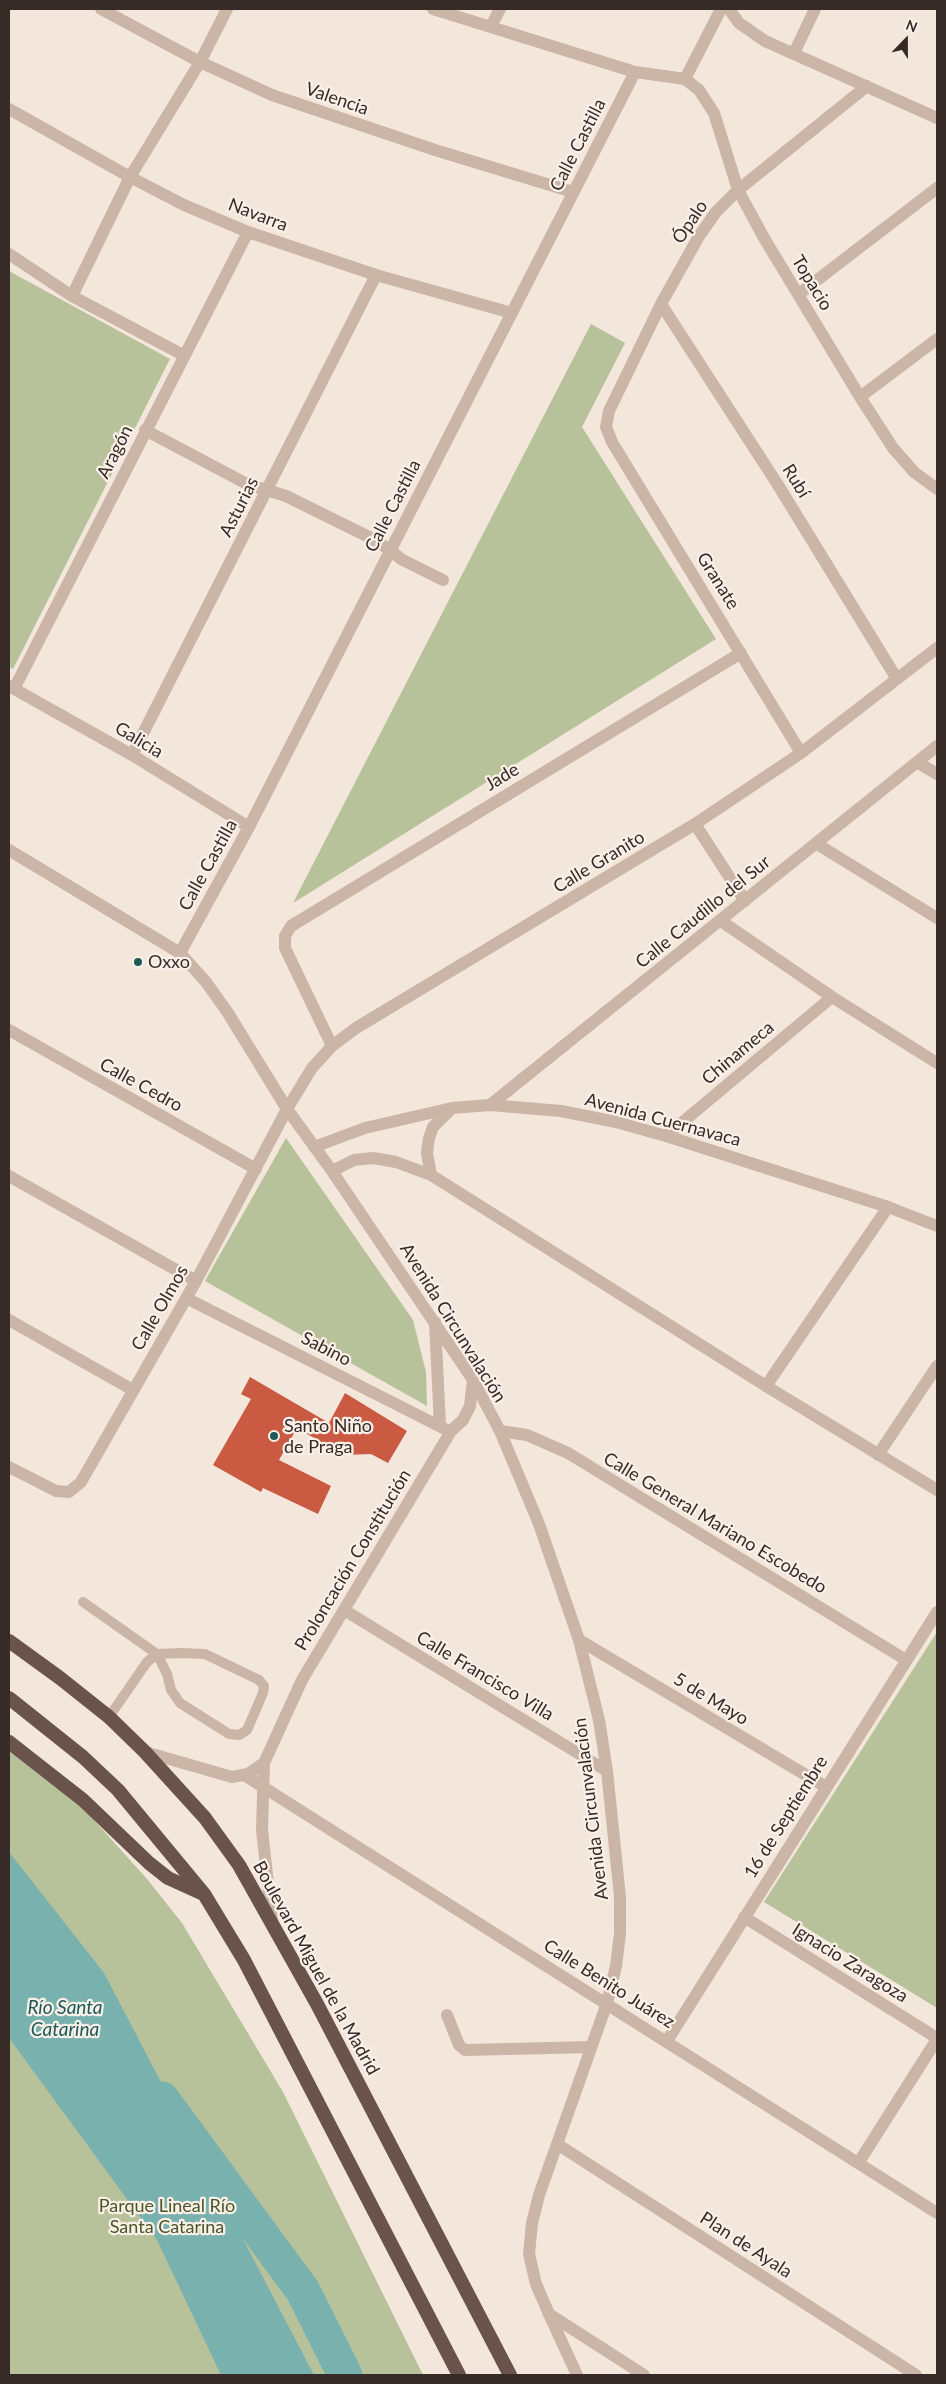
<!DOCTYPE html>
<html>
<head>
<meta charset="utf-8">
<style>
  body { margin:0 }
  #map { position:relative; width:946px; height:2384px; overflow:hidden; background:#f3e6db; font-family:Lato,sans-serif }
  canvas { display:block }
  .frame { position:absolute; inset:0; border:10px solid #372b27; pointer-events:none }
  .north { position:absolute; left:881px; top:15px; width:50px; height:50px; -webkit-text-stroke:4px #faf0e8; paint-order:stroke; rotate:22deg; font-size:14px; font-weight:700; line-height:20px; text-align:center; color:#372b27 }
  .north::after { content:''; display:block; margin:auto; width:18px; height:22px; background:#372b27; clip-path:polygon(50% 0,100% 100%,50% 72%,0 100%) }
</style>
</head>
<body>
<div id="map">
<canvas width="946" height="2384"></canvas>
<div class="frame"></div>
<div class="north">N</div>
</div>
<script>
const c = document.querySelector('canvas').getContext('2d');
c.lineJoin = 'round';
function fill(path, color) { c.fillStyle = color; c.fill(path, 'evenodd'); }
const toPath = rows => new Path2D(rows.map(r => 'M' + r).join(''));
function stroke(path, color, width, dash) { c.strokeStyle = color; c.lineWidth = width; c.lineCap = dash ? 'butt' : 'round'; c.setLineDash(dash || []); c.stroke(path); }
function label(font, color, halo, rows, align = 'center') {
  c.font = font + ' Lato,sans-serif'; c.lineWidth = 4.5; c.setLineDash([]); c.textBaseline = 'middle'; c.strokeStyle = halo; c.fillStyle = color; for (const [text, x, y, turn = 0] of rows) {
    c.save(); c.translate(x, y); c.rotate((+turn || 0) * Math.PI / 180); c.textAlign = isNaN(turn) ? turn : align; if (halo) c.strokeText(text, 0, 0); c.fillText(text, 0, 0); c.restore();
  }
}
const green = toPath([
  [9,271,170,359,13,669,9,667],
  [591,324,625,343,582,427,716,639,293,903],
  [286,1138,413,1320,426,1372,427,1406,205,1281],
  [937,1632,937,2008,764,1902],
  [9,1745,62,1788,93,1819,147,1879,182,1923,283,2092,423,2375,9,2375]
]);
const water = toPath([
  [9,1852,104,1973,314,2375,221,2375,157,2240,9,2038]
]);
const river = toPath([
  [162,2099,303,2291,345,2375]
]);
const building = toPath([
  [250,1377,329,1423,345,1393,407,1431,388,1463,371,1454,343,1455,297,1428,279,1460,331,1486,318,1514,263,1488,261,1492,213,1465,251,1399,241,1394]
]);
const service = toPath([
  [83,1602,157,1654,147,1662,109,1717],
  [182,1653,205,1654,259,1680,264,1686,263,1693,247,1730,239,1735,229,1734,180,1703,171,1690,167,1674,157,1654,182,1653]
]);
const pedestrian = toPath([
  [72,296,130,177,200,62,227,9],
  [145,430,247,484,286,496,371,538,390,550,401,559,443,580],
  [549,2314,577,2375]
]);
const minor = toPath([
  [101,9,200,62,272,95,435,150,573,192],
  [433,9,635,72,685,79],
  [729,9,739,23,765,41,937,118],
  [491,26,500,9],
  [794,53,815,9],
  [685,79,699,90,714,113,738,190,764,238,860,397,893,448,914,472,937,489],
  [685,79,721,9],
  [9,109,130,177,184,205,248,232,376,275,512,313],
  [9,254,72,296,183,355],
  [799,294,937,188],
  [661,304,778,485,897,679],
  [860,397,937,339],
  [9,686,132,755,249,827],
  [14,689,248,232],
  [801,753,612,442,606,427,609,411,661,304,699,236,716,212,738,190,867,86],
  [132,755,376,275],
  [917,762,937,774],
  [695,824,745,901],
  [817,844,937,918],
  [721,921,832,997,937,1063],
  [180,953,249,827,635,72],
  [9,1030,256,1169],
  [332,1046,285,948,285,936,291,926,741,653],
  [490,1105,937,746],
  [666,1136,832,997],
  [9,1176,196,1281],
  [186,1298,447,1430],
  [9,1320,133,1390],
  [473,1380,500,1431,539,1524,579,1640,599,1720,607,1771,620,1897,620,1934,616,1966,607,2003,539,2195,532,2223,529,2254,536,2284,549,2314,644,2375],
  [766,1386,888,1207],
  [500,1431,527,1435,568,1453,906,1660],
  [878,1455,937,1366],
  [9,1467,56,1491,69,1492,81,1482,196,1281,287,1109,312,1068,332,1046,356,1028,695,824,801,753,937,648],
  [344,1610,607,1771],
  [579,1640,826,1787],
  [244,1775,937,2213],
  [744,1917,937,2038],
  [447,2015,459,2045,465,2050,591,2047],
  [667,2041,937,1612],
  [557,2144,916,2375],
  [859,2162,937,2039]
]);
const tertiary = toPath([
  [9,850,180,953,206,982,228,1013,287,1109,332,1171,473,1380,470,1406,463,1420,451,1431,302,1680,264,1763,262,1830,272,1920],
  [314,1147,365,1128,452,1108,490,1105,561,1111,616,1122,666,1136,888,1207,937,1226],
  [332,1171,354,1160,373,1158,396,1162,431,1175,766,1386,937,1490],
  [431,1175,427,1153,429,1138,433,1127,452,1108],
  [435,1322,440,1426],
  [145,1752,232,1777,248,1774,264,1763]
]);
const trunk = toPath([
  [9,1641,60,1678,109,1717,145,1752,205,1818,239,1865,317,2004,510,2375],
  [9,1698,83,1757,118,1790,204,1894,244,1960,459,2375],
  [9,1742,83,1800,149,1863,168,1878,201,1893]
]);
const markers = [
  [138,962,5,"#1c5a5a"],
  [274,1436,5,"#1c5a5a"]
];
const streetNames = [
  ["Valencia",337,99,19],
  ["Calle Castilla",578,145,-63],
  ["Navarra",258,215,21],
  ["Ópalo",690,222,-56],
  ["Topacio",812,283,59],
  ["Aragón",115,452,-63],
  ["Rubí",796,481,58],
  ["Calle Castilla",393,506,-63],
  ["Asturias",239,507,-63],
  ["Granate",718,581,58],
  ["Galicia",139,740,31],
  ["Jade",502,777,-31],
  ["Calle Granito",599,862,-31],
  ["Calle Castilla",208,865,-61],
  ["Calle Caudillo del Sur",703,912,-39],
  ["Chinameca",738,1053,-40],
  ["Calle Cedro",141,1085,29],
  ["Avenida Cuernavaca",663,1120,15],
  ["Calle Olmos",160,1308,-60],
  ["Avenida Circunvalación",453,1323,58],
  ["Sabino",326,1349,27],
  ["Calle General Mariano Escobedo",715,1523,31],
  ["Proloncación Constitución",353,1560,-59],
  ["Calle Francisco Villa",485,1676,31],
  ["5 de Mayo",711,1699,31],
  ["Avenida Circunvalación",591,1809,-97],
  ["16 de Septiembre",786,1817,-58],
  ["Ignacio Zaragoza",850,1963,32],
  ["Boulevard Miguel de la Madrid",316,1968,61],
  ["Calle Benito Juárez",609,1984,32],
  ["Plan de Ayala",746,2245,33]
];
const poiNames = [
  ["Oxxo",148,962],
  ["Santo Niño",284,1426],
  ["de Praga",284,1447]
];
const parkNames = [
  ["Parque Lineal Río",167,2206],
  ["Santa Catarina",167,2227]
];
const waterNames = [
  ["Río Santa",65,2008],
  ["Catarina",65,2030]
];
fill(green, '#b7c29a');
fill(water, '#79b1af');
stroke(river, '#79b1af', 35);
fill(building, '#ca5a42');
stroke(service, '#cbb5a6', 10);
stroke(pedestrian, '#cbb5a6', 12);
stroke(minor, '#cbb5a6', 12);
stroke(tertiary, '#cbb5a6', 12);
stroke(trunk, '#69534b', 14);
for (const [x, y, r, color] of markers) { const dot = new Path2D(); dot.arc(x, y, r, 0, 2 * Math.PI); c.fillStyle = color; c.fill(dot); stroke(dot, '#faf0e8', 2); }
label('18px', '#372b27', '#faf0e8', streetNames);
label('18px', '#372b27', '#faf0e8', poiNames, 'left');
label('18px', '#49562a', '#faf0e8', parkNames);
label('italic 19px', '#1c5a5a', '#faf0e8', waterNames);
</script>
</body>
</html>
